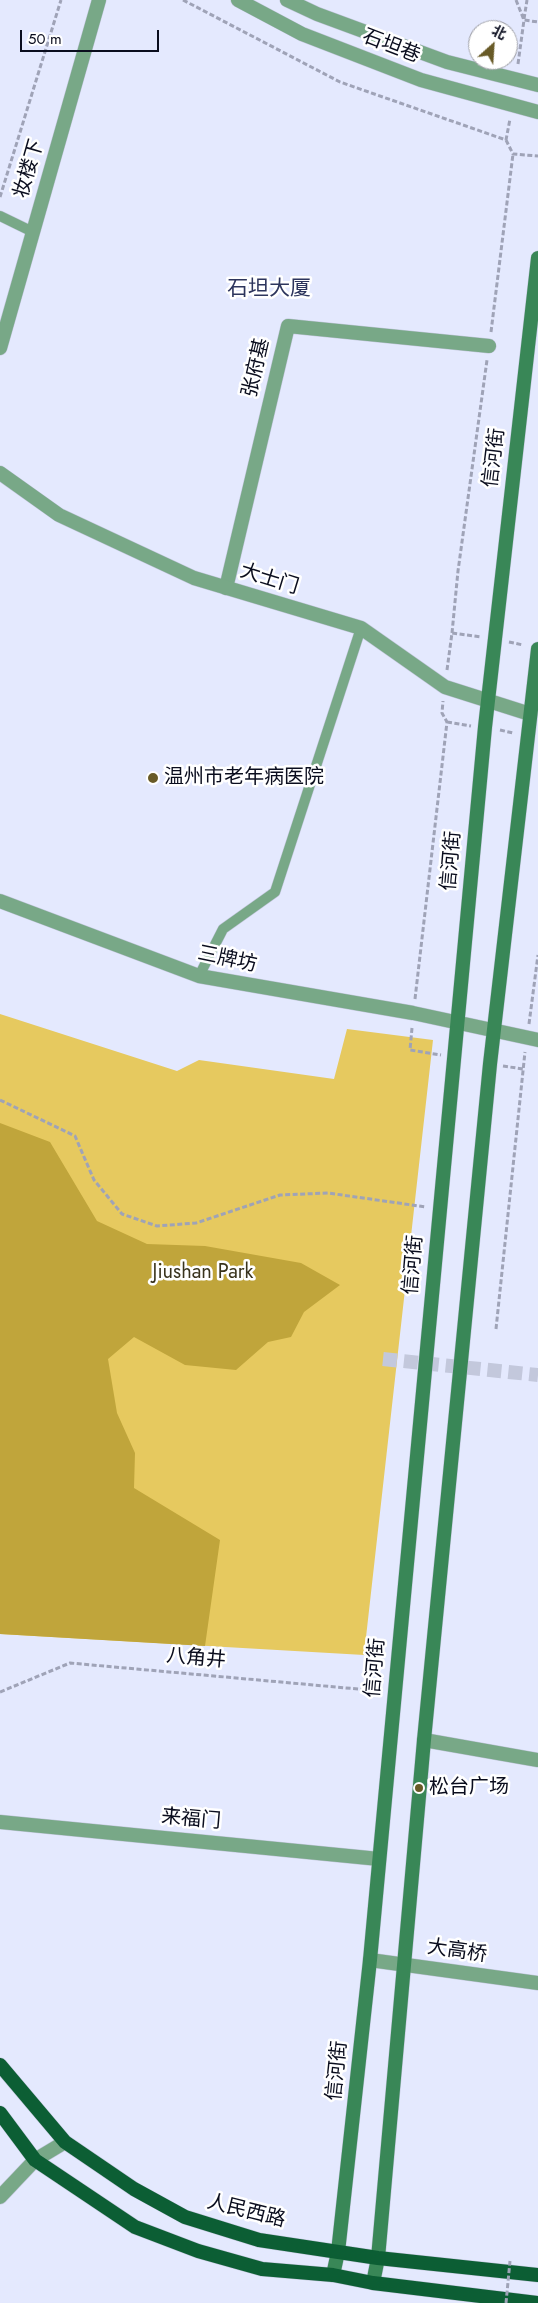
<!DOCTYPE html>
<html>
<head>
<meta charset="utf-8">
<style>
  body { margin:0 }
  #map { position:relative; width:538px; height:2303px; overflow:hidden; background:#e4e9fe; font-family:Jost,"Noto Sans SC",sans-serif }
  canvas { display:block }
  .north { position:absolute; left:468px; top:20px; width:50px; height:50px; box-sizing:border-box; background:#fff; border:1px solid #9d9ea5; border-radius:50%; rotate:26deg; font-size:14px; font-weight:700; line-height:20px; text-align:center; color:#0a0d1e }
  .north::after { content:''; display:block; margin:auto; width:18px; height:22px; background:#685a27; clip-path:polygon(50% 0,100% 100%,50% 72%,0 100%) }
  .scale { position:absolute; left:20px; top:30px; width:139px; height:22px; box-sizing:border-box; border:2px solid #0a0d1e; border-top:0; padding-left:6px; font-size:15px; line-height:18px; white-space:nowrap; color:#0a0d1e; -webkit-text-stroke:4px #fff; paint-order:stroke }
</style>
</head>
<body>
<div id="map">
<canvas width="538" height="2303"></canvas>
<div class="north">北</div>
<div class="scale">50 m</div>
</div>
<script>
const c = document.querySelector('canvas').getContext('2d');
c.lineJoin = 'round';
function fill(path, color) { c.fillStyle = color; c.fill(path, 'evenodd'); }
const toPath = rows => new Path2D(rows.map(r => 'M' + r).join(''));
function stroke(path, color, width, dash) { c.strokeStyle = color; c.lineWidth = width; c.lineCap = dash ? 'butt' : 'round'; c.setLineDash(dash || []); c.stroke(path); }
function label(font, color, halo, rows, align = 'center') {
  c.font = font + ' Jost,"Noto Sans SC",sans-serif'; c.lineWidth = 5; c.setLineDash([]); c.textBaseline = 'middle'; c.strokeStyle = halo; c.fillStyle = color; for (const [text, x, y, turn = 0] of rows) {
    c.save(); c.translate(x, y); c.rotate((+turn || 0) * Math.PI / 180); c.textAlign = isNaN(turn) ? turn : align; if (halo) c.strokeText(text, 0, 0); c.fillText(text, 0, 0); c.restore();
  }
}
const green = toPath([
  [0,1014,177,1071,199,1060,334,1079,347,1029,433,1040,364,1655,0,1634]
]);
const forest = toPath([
  [0,1123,50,1142,97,1221,147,1244,205,1246,301,1263,340,1285,304,1312,291,1337,268,1342,236,1370,185,1365,134,1337,108,1359,117,1413,135,1453,134,1488,220,1540,205,1646,0,1634]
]);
const pedestrianTunnel = toPath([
  [383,1359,538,1375]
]);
const path = toPath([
  [183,0,340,82,506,140,510,119],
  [516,0,524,20],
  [524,19,527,0],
  [518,64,524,20,538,22],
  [506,140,513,154,538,156],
  [0,197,61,0],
  [491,332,513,154],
  [452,633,458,571,487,360],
  [509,642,523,645],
  [447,670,452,633,481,637],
  [447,722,471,726],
  [500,730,513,733],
  [415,999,447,722,442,713,443,701],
  [529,1024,538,955],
  [412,1028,410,1050,441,1055],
  [503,1066,523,1069],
  [0,1100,75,1136,94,1180,122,1214,157,1226,196,1223,280,1195,328,1193,426,1207],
  [496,1329,525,1052],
  [0,1692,70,1663,380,1691]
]);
const service = toPath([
  [0,216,33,232],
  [199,976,223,929,275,892,361,628]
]);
const minor = toPath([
  [226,588,288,326,489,346],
  [0,901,199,976,413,1013,538,1040],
  [424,1740,538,1760],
  [370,1960,538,1983]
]);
const tertiary = toPath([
  [238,0,302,34,421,80,538,112],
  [287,0,317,14,447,62,538,85],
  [0,348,99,0],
  [0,473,59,515,194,578,361,628,445,687,530,714],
  [0,1822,379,1859],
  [0,2197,35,2160,65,2142]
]);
const secondary = toPath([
  [333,2275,338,2252,370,1960,485,727,538,258],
  [373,2283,378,2258,424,1740,490,1064,538,649]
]);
const trunk = toPath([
  [0,2065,65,2142,134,2189,185,2217,259,2240,378,2258,538,2275],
  [0,2113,35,2160,135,2227,198,2251,262,2269,333,2275,373,2283,538,2303]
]);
const pathBridge = toPath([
  [506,2303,510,2261]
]);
const markers = [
  [153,778,6,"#685a27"],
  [419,1788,5,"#685a27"]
];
const streetNames = [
  ["石坦巷",391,47,21],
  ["妆楼下",30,169,-74],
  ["张府基",257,368,-77],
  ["信河街",495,458,-83],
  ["大士门",269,580,17],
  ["信河街",452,861,-85],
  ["三牌坊",227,960,12],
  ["信河街",414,1265,-85],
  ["八角井",196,1659,5],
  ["信河街",376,1668,-85],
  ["来福门",191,1820,5],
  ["大高桥",457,1952,8],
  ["信河街",338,2071,-84],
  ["人民西路",246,2212,14]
];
const poiNames = [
  ["温州市老年病医院",164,778],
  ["松台广场",429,1788]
];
const parkNames = [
  ["Jiushan Park",203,1273]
];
const neighbourhoodNames = [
  ["石坦大厦",269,290]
];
fill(green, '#e6c95f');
fill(forest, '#c0a53b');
stroke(pedestrianTunnel, '#c3c8dc', 14, [14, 7]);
stroke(service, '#c1c6da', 11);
stroke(minor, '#c1c6da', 15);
stroke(tertiary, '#c1c6da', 15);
stroke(secondary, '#c1c6da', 15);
stroke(trunk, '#c1c6da', 15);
stroke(path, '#9fa3b7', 3, [5, 2.5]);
stroke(service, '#78a887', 10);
stroke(minor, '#78a887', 14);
stroke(tertiary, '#78a887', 14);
stroke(secondary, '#398757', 14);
stroke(trunk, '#0c5e34', 14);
stroke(pathBridge, '#9fa3b7', 3, [5, 2.5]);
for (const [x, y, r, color] of markers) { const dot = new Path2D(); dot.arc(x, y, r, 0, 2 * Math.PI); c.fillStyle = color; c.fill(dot); stroke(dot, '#fff', 2); }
label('20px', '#0a0d1e', '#fff', streetNames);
label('20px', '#0a0d1e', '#fff', poiNames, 'left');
label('20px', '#39331c', '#fff', parkNames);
label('21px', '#2d355d', '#fff', neighbourhoodNames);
</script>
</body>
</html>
